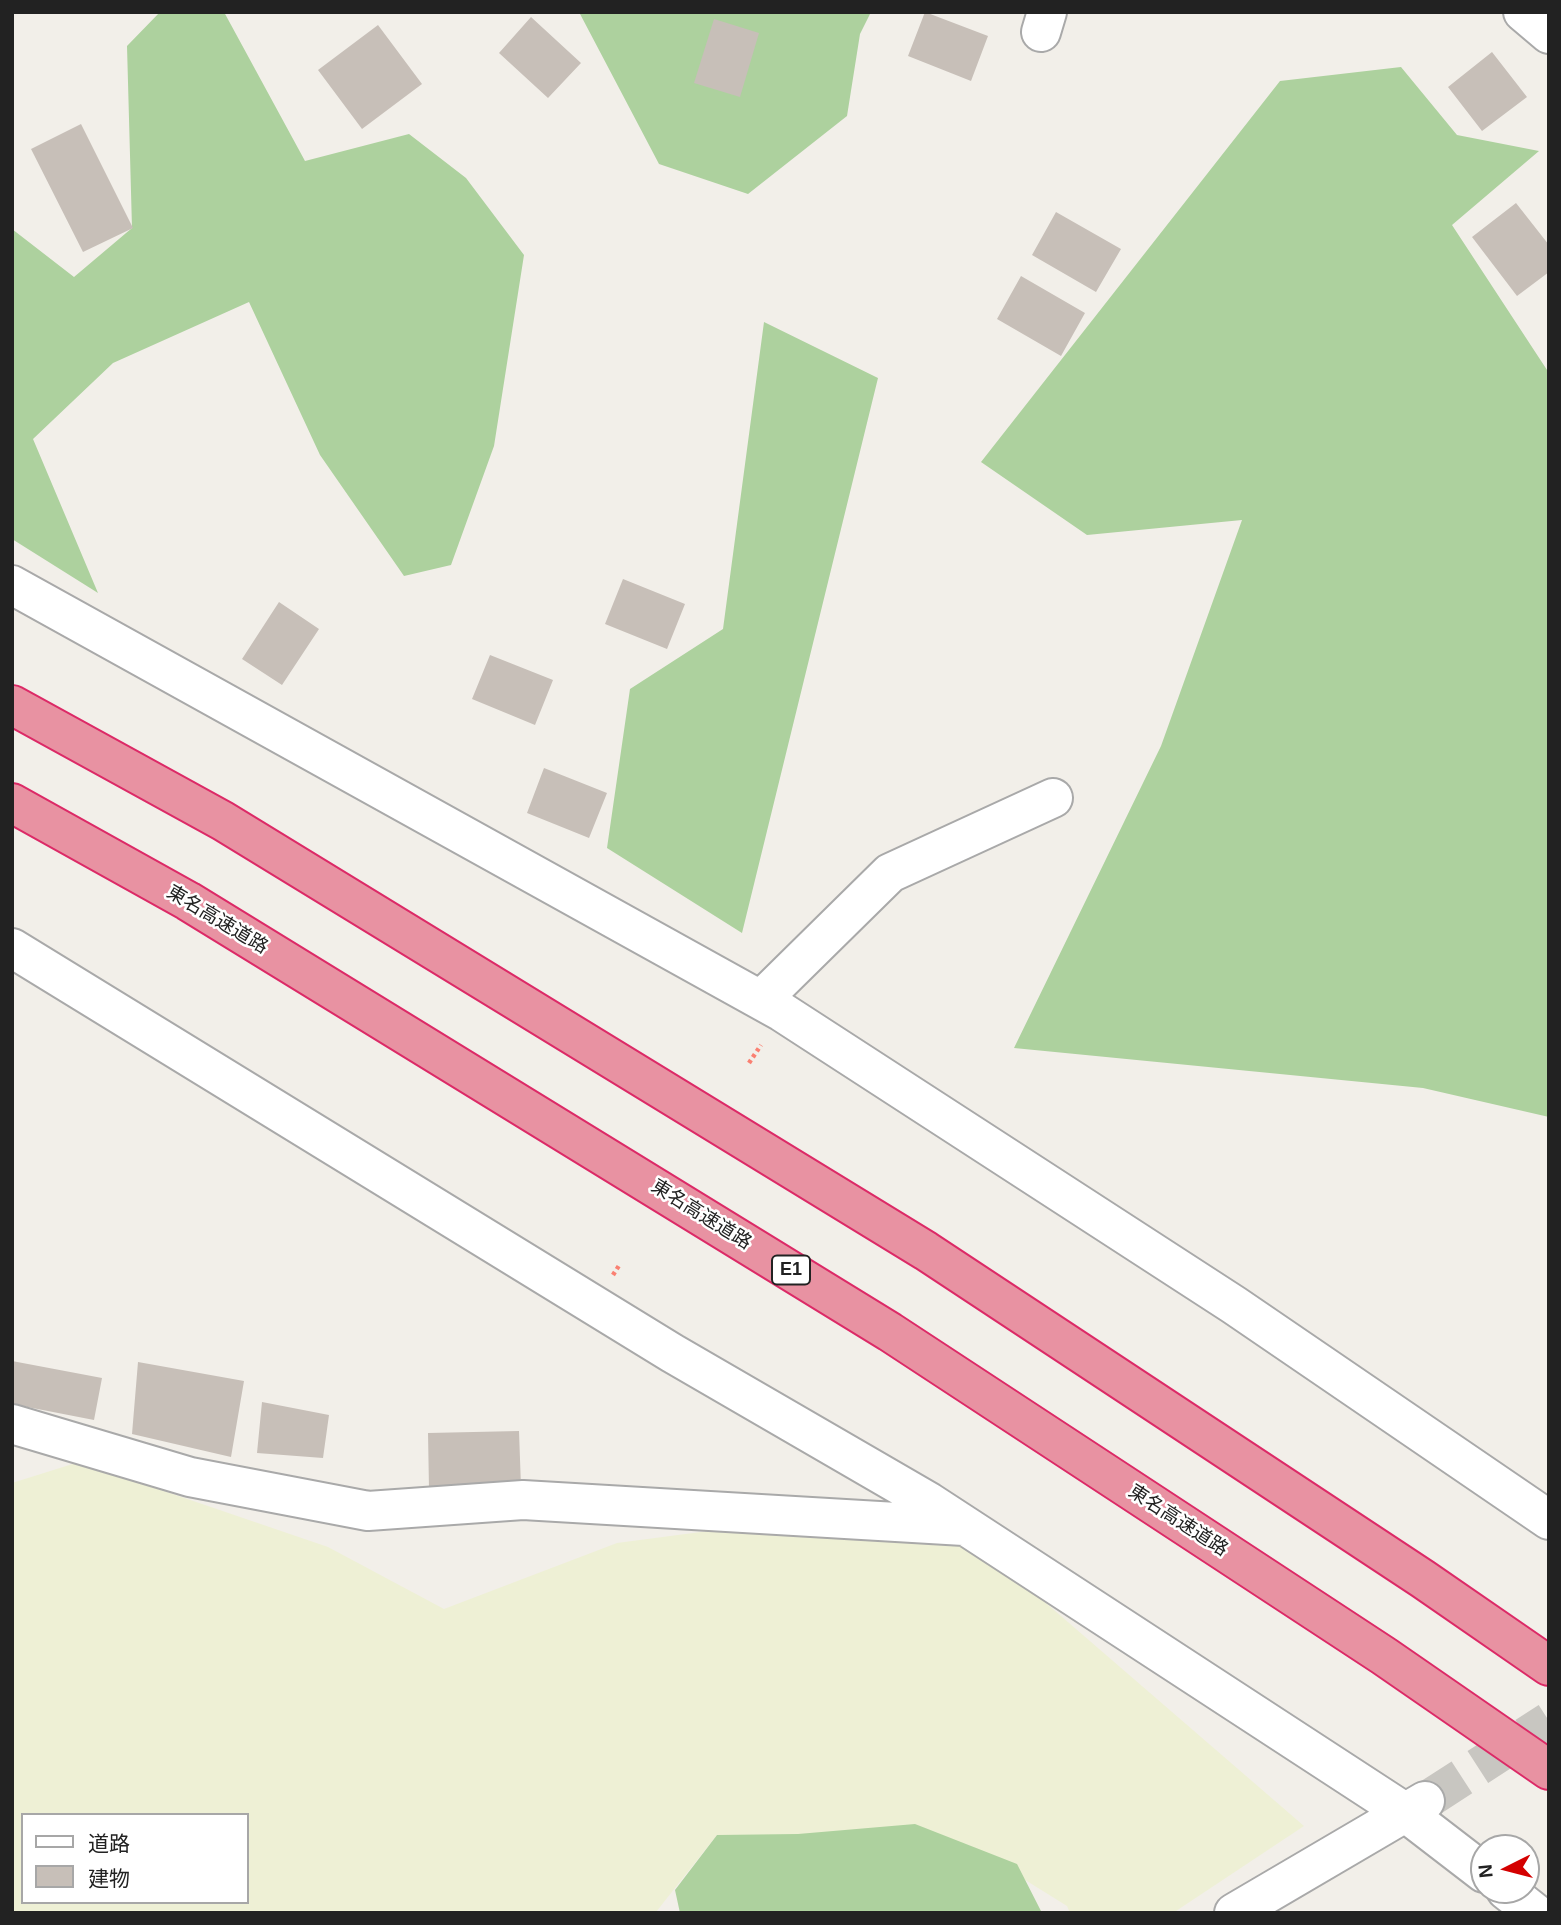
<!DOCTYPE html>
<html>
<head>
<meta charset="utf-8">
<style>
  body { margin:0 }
  #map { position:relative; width:1561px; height:1925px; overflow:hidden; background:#f2efe9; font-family:Arial,"Noto Sans JP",sans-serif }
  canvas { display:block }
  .frame { position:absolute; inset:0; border:14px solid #222; pointer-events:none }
  .legend { position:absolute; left:21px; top:1813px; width:228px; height:91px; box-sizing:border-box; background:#fff; border:2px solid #a7a7a7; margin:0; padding:9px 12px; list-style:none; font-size:21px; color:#222 }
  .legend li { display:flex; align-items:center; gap:14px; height:35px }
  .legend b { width:35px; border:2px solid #a7a7a7 }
  .north { position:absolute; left:1470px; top:1834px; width:70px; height:70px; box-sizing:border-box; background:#fff; border:2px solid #a7a7a7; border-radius:50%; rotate:264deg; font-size:19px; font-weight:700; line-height:28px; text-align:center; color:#222 }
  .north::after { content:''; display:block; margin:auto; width:24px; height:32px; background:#d40000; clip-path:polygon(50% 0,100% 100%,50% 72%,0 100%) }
</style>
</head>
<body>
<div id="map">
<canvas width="1561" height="1925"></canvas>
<div class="frame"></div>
<ul class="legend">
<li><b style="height:9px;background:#fff"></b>道路</li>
<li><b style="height:19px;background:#c7bfb8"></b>建物</li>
</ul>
<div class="north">N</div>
</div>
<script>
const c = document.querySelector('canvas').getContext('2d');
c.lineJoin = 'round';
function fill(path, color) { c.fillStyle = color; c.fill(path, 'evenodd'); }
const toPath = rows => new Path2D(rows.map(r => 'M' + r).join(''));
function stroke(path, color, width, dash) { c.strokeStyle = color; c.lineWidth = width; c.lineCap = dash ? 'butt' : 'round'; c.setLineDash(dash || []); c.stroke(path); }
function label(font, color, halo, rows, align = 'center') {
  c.font = font + ' Arial,"Noto Sans JP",sans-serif'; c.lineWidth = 5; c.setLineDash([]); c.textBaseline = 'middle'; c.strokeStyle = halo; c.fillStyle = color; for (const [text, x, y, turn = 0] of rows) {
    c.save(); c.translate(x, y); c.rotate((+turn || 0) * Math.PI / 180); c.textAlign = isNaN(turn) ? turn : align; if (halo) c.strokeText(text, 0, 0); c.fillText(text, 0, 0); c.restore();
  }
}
const farmland = toPath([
  [79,1462,328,1547,444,1609,617,1543,929,1502,1304,1826,1173,1913,1070,1913,1067,1906,969,1845,717,1835,656,1912,649,1913,12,1913,12,1483],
  [23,1815,247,1815,247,1902,23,1902]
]);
const forest = toPath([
  [160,12,224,12,305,161,409,134,466,178,524,255,494,446,451,565,404,576,320,455,249,302,113,363,33,439,98,593,12,539,12,229,74,277,132,228,127,46],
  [579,12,871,12,860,34,847,116,748,194,659,164],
  [1401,67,1457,135,1539,151,1452,225,1549,373,1549,1117,1423,1088,1014,1048,1161,746,1242,520,1087,535,981,462,1280,81],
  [764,322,878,378,742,933,607,848,630,689,723,629],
  [915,1824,1017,1864,1042,1913,680,1913,675,1890,717,1835,798,1834]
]);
const building = toPath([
  [925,12,988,36,971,81,908,56],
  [531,17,581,63,548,98,499,53],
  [714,19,759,33,740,97,694,83],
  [378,25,422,84,362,129,318,70],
  [1492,52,1527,97,1482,131,1448,87],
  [81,124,133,228,83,252,31,149],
  [1516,203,1549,245,1549,272,1517,296,1472,237],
  [1056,212,1121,249,1096,292,1032,255],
  [1021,276,1085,313,1061,356,997,319],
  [623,579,685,604,667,649,605,624],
  [279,602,319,629,282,685,242,659],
  [490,655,553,680,535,725,472,699],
  [544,768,607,793,589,838,527,813],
  [12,1361,102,1378,94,1420,12,1404],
  [138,1362,244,1381,231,1457,132,1434],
  [262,1402,329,1415,323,1458,257,1453],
  [519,1431,521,1487,429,1489,428,1433]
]);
const minorTunnel = toPath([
  [1430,1798,1549,1721]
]);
const path = toPath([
  [749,1063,761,1045],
  [613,1275,620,1264]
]);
const minor = toPath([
  [1523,12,1549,34],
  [1041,32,1047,12],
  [12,585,782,1012,1234,1305,1549,1520],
  [12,948,672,1353,929,1502,1406,1813,1484,1873],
  [761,1000,890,873,1053,798],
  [12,1424,190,1477,368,1511,523,1500,964,1526],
  [1506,1890,1535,1913],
  [1234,1913,1425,1801]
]);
const highway = toPath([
  [12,705,223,821,926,1251,1423,1579,1549,1666],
  [12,803,188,901,890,1332,1384,1656,1549,1770]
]);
const shields = [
  [791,1270,38]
];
const shieldNames = [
  ["E1",791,1270]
];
const streetNames = [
  ["東名高速道路",217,920,31],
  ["東名高速道路",701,1215,32],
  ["東名高速道路",1178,1521,33]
];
fill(farmland, '#eef0d5');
fill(forest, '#add19e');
fill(building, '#c7bfb8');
stroke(minorTunnel, '#c8c6c1', 38, [38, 19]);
stroke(minor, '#a9a9a9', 42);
stroke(highway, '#dc2a67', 42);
stroke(path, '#fa8072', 4.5, [3.5, 3.5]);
stroke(minor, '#fff', 38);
stroke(highway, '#e892a2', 38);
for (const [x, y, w] of shields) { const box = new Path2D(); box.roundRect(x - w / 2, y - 14.5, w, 29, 5); c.fillStyle = '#fff'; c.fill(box); stroke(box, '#222', 2); }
label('bold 18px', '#222', null, shieldNames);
label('19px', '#222', '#fff', streetNames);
</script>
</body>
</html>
